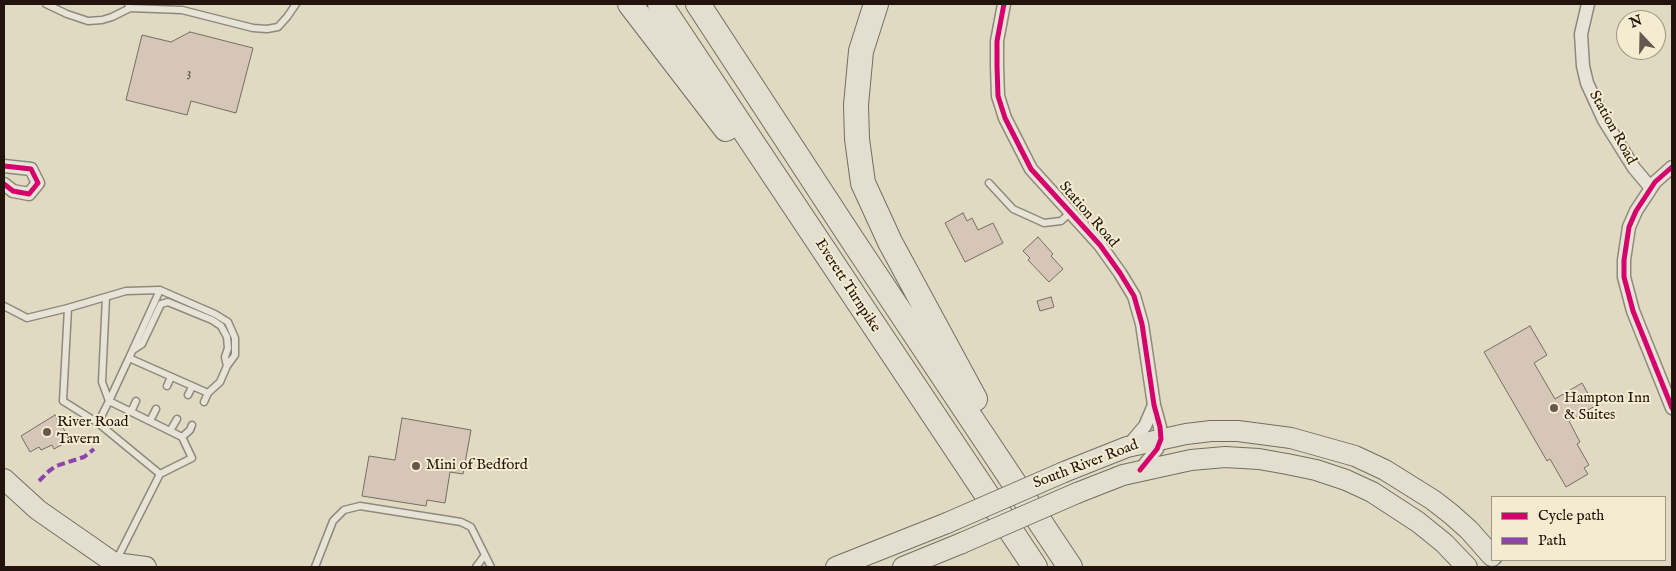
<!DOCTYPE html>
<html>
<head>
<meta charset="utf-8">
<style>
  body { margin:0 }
  #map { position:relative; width:1676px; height:571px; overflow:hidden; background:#e0dac3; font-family:"IM FELL English",serif }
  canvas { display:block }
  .frame { position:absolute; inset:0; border:5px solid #22130c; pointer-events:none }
  .legend { position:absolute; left:1491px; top:496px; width:175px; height:65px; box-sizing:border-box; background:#f3ecd0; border:1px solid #9f9582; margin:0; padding:6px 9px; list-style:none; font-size:15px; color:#22130c }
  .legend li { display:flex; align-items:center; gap:10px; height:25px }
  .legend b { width:25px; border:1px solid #9f9582 }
  .north { position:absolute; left:1616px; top:10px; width:50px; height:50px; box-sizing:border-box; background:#f3ecd0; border:1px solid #9f9582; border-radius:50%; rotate:339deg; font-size:14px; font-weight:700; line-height:20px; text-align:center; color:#22130c }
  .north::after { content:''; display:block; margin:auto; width:18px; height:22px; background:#64594c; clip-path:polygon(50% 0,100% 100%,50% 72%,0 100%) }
</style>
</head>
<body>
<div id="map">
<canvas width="1676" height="571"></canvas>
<div class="frame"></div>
<ul class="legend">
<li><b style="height:6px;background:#d6006c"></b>Cycle path</li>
<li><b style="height:6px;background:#8e44ad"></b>Path</li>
</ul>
<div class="north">N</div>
</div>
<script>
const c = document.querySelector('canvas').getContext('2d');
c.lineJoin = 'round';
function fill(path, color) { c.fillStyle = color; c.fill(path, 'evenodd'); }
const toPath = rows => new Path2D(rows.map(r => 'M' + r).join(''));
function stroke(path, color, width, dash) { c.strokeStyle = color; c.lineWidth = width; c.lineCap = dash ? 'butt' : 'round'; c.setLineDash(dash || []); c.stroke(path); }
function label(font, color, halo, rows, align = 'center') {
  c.font = font + ' "IM FELL English",serif'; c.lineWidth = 4; c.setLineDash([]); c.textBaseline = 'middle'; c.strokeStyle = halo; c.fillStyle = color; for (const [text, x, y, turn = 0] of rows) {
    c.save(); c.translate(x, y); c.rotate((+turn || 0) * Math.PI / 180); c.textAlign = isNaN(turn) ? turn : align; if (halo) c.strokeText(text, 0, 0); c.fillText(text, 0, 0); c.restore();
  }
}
const building = toPath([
  [190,32,253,48,236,113,191,101,187,115,126,100,142,35,171,42,190,32],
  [963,213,967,221,972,218,978,230,993,223,1003,243,965,262,945,223,963,213],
  [1038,237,1053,254,1051,256,1063,269,1049,282,1028,260,1030,258,1023,251,1038,237],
  [1051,297,1054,307,1040,311,1037,301,1051,297],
  [1530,326,1547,355,1534,363,1555,399,1582,383,1595,406,1569,421,1580,442,1577,444,1589,465,1584,468,1588,474,1566,487,1550,459,1547,461,1484,352,1530,326],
  [55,415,68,436,63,439,65,443,54,449,52,445,41,450,39,447,30,452,21,436,55,415],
  [402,418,471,430,463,474,450,472,445,503,427,500,426,506,362,496,369,456,395,460,402,418]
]);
const service = toPath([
  [46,4,67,14,88,21,102,20,112,17,130,8,128,4],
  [130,8,182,10,253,28,267,29,278,27,287,17,296,4],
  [989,183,1013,209,1044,223,1061,221,1071,212],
  [4,306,27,318,68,308,63,401,98,423,160,474,117,559],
  [68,308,126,291,160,290],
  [133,350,142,344,161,304,168,302,212,320,221,326,227,337,228,348,225,357,227,366],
  [129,358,160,290,215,314,228,322,235,338,235,355,227,366,220,382,208,393],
  [167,386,171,377],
  [188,395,192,387],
  [131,412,136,401],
  [150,421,156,409],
  [98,423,109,401,102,382,106,297],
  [170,431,177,419],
  [182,437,190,430,192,425],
  [160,474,192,458,182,437,109,401,129,358,208,393,204,402],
  [315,567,333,521,344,510,360,506,461,522,471,527,491,567],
  [476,567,485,555]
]);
const minor = toPath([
  [1004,4,997,41,997,66,998,96,1005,118,1031,169,1100,245,1120,273,1134,296,1142,324,1154,405,1160,427,1161,439,1157,449,1140,470],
  [1588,4,1581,34,1583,66,1587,83,1604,120,1634,168,1651,188],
  [4,166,31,169,38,183,29,194,13,191,4,184],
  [1672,167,1655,182,1636,211,1629,227,1624,260,1624,277,1633,311,1672,408],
  [1128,446,1145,426,1154,405]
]);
const primary = toPath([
  [1064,472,1127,447,1186,434,1211,431,1238,431,1291,438,1355,456,1385,470,1433,500,1451,514,1469,530,1492,556],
  [4,479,38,510,120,567],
  [1077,493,1123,475,1191,460,1225,457,1259,459,1287,464,1316,470,1346,480,1372,492,1418,522,1444,543,1467,567],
  [115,563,146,567],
  [836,567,947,523],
  [903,567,962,543]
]);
const motorway = toPath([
  [630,4,726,129],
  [660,4,1035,567],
  [698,4,853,241,1070,567],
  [876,4,861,51,856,105,857,139,863,183,890,242,975,399]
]);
const primaryBridge = toPath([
  [947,523,1064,472],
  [962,543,1077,493]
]);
const quiet = toPath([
  [39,481,49,471,56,466,84,457,94,449]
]);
const cycleway = toPath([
  [1004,4,997,41,997,66,998,96,1005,118,1031,169,1100,245,1120,273,1134,296,1142,324,1154,405,1160,427,1161,439,1157,449,1140,470],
  [4,166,31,169,38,183,29,194,13,191,4,184],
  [1672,167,1655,182,1636,211,1629,227,1624,260,1624,277,1633,311,1672,408]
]);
const markers = [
  [1554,408,5,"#64594c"],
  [47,432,5,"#64594c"],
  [416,466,5,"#64594c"]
];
const numberNames = [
  ["3",189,74]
];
const streetNames = [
  ["Station Road",1612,128,61],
  ["Station Road",1088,215,49],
  ["Everett Turnpike",847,286,57],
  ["South River Road",1086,465,-21]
];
const poiNames = [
  ["Hampton Inn",1564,399],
  ["& Suites",1564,416],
  ["River Road",57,423],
  ["Tavern",57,440],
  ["Mini of Bedford",426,466]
];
fill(building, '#d5c6b7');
stroke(building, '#746e62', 1);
stroke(service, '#8e897b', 9);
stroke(minor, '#8e897b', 15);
stroke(primary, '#746e62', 22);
stroke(motorway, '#746e62', 26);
stroke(service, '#e7e3d7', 6);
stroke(minor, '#e7e3d7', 12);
stroke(primary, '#e2dfd1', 20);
stroke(motorway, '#e2dfd1', 24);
stroke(primaryBridge, '#746e62', 22, []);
stroke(primaryBridge, '#e2dfd1', 20);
stroke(quiet, '#8e44ad', 4, [8, 4]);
stroke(cycleway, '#d6006c', 5);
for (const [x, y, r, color] of markers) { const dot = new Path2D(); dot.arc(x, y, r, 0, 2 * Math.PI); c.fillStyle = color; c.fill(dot); stroke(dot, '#f3ecd0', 2); }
label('12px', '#4f4037', null, numberNames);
label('15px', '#22130c', '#f3ecd0', streetNames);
label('15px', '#22130c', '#f3ecd0', poiNames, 'left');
</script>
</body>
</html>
